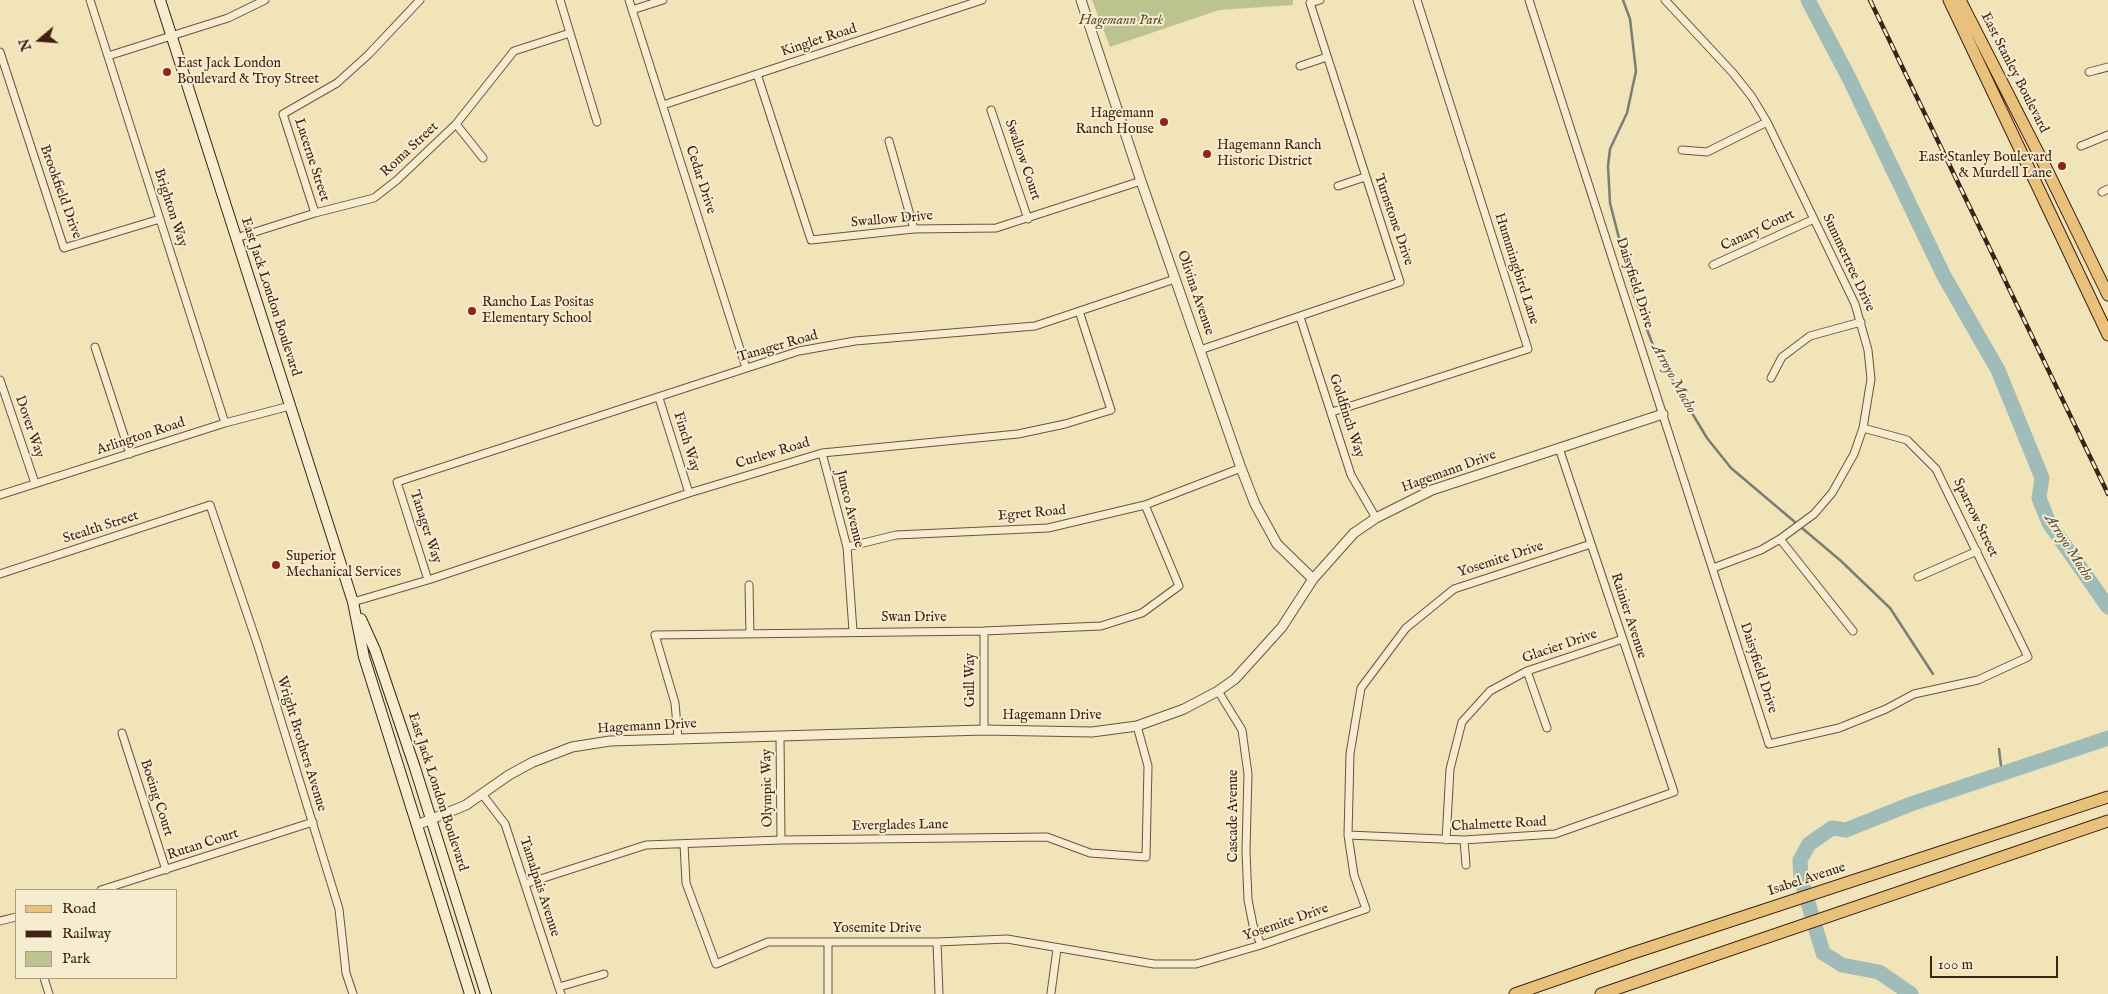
<!DOCTYPE html>
<html>
<head>
<meta charset="utf-8">
<style>
  body { margin:0 }
  #map { position:relative; width:2108px; height:994px; overflow:hidden; background:#f1e4b8; font-family:"IM FELL English",serif }
  canvas { display:block }
  .legend { position:absolute; left:15px; top:889px; width:162px; height:90px; box-sizing:border-box; background:#f6edd1; border:1px solid #ae9b86; margin:0; padding:6px 9px; list-style:none; font-size:15px; color:#412115 }
  .legend li { display:flex; align-items:center; gap:10px; height:25px }
  .legend b { width:25px; border:1px solid #ae9b86 }
  .north { position:absolute; left:15px; top:15px; width:50px; height:50px; -webkit-text-stroke:4px #f6edd1; paint-order:stroke; rotate:252deg; font-size:14px; font-weight:700; line-height:20px; text-align:center; color:#412115 }
  .north::after { content:''; display:block; margin:auto; width:18px; height:22px; background:#412115; clip-path:polygon(50% 0,100% 100%,50% 72%,0 100%) }
  .scale { position:absolute; left:1930px; top:956px; width:128px; height:22px; box-sizing:border-box; border:2px solid #412115; border-top:0; padding-left:6px; font-size:15px; line-height:18px; white-space:nowrap; color:#412115; -webkit-text-stroke:4px #f6edd1; paint-order:stroke }
</style>
</head>
<body>
<div id="map">
<canvas width="2108" height="994"></canvas>
<ul class="legend">
<li><b style="height:6px;background:#e8c27c"></b>Road</li>
<li><b style="height:6px;background:#412115"></b>Railway</li>
<li><b style="height:14px;background:#bbc48e"></b>Park</li>
</ul>
<div class="north">N</div>
<div class="scale">100 m</div>
</div>
<script>
const c = document.querySelector('canvas').getContext('2d');
c.lineJoin = 'round';
function fill(path, color) { c.fillStyle = color; c.fill(path, 'evenodd'); }
const toPath = rows => new Path2D(rows.map(r => 'M' + r).join(''));
function stroke(path, color, width, dash) { c.strokeStyle = color; c.lineWidth = width; c.lineCap = dash ? 'butt' : 'round'; c.setLineDash(dash || []); c.stroke(path); }
function label(font, color, halo, rows, align = 'center') {
  c.font = font + ' "IM FELL English",serif'; c.lineWidth = 4; c.setLineDash([]); c.textBaseline = 'middle'; c.strokeStyle = halo; c.fillStyle = color; for (const [text, x, y, turn = 0] of rows) {
    c.save(); c.translate(x, y); c.rotate((+turn || 0) * Math.PI / 180); c.textAlign = isNaN(turn) ? turn : align; if (halo) c.strokeText(text, 0, 0); c.fillText(text, 0, 0); c.restore();
  }
}
const green = toPath([
  [1092,0,1293,0,1293,5,1219,10,1110,47]
]);
const stream = toPath([
  [1623,0,1630,19,1636,71,1627,113,1610,149,1608,166,1610,203,1633,293,1656,353,1707,438,1731,468,1841,561,1890,608,1933,674],
  [1999,749,2002,774]
]);
const river = toPath([
  [1808,0,1849,78,1944,276,1998,370,2042,478,2039,498,2049,523,2108,607],
  [1911,994,1879,972,1842,965,1823,953,1801,879,1800,860,1809,844,1832,828,1846,830,1911,804,2108,738]
]);
const minor = toPath([
  [90,0,225,423],
  [560,0,597,122],
  [629,0,746,368],
  [1529,0,1769,744,1839,728,1886,709,1914,694,1978,680,2028,657,1936,469,1907,440,1863,428],
  [1665,0,1733,73,1752,97,1767,122,1855,304,1868,350,1871,379,1863,428,1854,454,1832,493,1814,514,1780,539,1761,550,1713,568],
  [632,10,663,0],
  [0,52,64,248,160,219],
  [108,56,228,18,265,0],
  [1300,66,1327,57],
  [2089,72,2108,67],
  [757,74,811,240,914,229,996,228,1141,181],
  [663,105,982,0],
  [991,110,1028,219],
  [456,124,483,158],
  [889,141,914,229],
  [2081,146,2108,135],
  [1682,150,1707,152,1767,122],
  [1338,186,1365,177],
  [2102,192,2108,189],
  [315,213,283,114,337,83,368,55,420,0],
  [236,238,315,213,374,198,397,180,456,124,514,51,570,33],
  [1713,265,1814,219],
  [1300,317,1351,475,1376,518],
  [95,347,130,454],
  [1200,350,1400,282,1310,3,1320,0],
  [1771,378,1782,357,1810,336,1861,322],
  [0,380,35,483],
  [659,398,689,493],
  [1332,412,1528,349,1417,0],
  [822,453,847,547,853,631],
  [0,495,225,423,290,406],
  [1780,539,1853,631],
  [847,547,896,535,1048,528,1145,505,1241,468],
  [0,574,210,505,258,646,339,909,346,973,353,994],
  [1918,577,1977,551],
  [428,580,397,482,799,351,855,341,1035,326,1175,279],
  [749,585,750,634],
  [353,602,428,580,689,493,822,453,1018,434,1065,424,1111,410,1079,311],
  [1527,671,1547,728],
  [1218,691,1242,730,1248,774,1246,851,1248,900,1253,925,1261,945],
  [984,730,984,631],
  [122,733,166,870],
  [780,736,781,840],
  [678,738,675,703,655,635,984,631,1101,626,1142,613,1179,586,1145,505],
  [482,794,505,824,561,994],
  [1348,835,1464,840,1555,834,1674,792,1559,448],
  [1446,840,1450,769,1462,722,1490,691,1527,671,1623,639],
  [1464,840,1466,865],
  [684,844,686,883,716,964,768,942,937,942,1007,939,1154,964,1196,964,1261,945,1366,909,1354,875,1348,835,1350,754,1361,688,1406,628,1454,589,1591,544],
  [525,884,646,845,781,840,1047,837,1090,853,1146,857,1148,766,1137,726],
  [101,890,313,822],
  [0,921,16,917],
  [828,942,828,994],
  [937,942,939,994],
  [44,978,49,994],
  [559,987,604,974],
  [1051,993,1057,949]
]);
const tertiary = toPath([
  [1081,0,1141,181,1241,468,1255,504,1277,544,1313,579],
  [417,825,466,805,509,775,533,762,572,747,610,741,984,730,1092,732,1137,726,1184,709,1218,691,1235,679,1282,627,1313,579,1354,533,1376,518,1432,490,1663,414]
]);
const secondary = toPath([
  [160,0,353,602,364,657,470,994],
  [361,619,375,650,415,768,486,994]
]);
const primary = toPath([
  [1949,0,2108,335],
  [1960,0,2048,172,2108,295]
]);
const trunk = toPath([
  [1515,994,1630,954,2108,797],
  [1601,994,2108,821]
]);
const rail = toPath([
  [1870,0,2108,494]
]);
const markers = [
  [167,72,5,"#8f2418"],
  [1164,122,5,"#8f2418"],
  [1207,154,5,"#8f2418"],
  [2062,166,5,"#8f2418"],
  [472,311,5,"#8f2418"],
  [276,565,5,"#8f2418"]
];
const parkNames = [
  ["Hagemann Park",1121,21]
];
const streetNames = [
  ["Kinglet Road",819,41,-18],
  ["East Stanley Boulevard",2014,73,63],
  ["Roma Street",410,150,-43],
  ["Lucerne Street",311,160,72],
  ["Swallow Court",1022,160,71],
  ["Cedar Drive",700,180,72],
  ["Brookfield Drive",60,192,70],
  ["Brighton Way",170,208,72],
  ["Swallow Drive",892,220,-5],
  ["Turnstone Drive",1393,220,71],
  ["Canary Court",1758,231,-25],
  ["Summertree Drive",1848,263,65],
  ["Hummingbird Lane",1516,269,72],
  ["Daisyfield Drive",1634,283,72],
  ["Olivina Avenue",1195,293,71],
  ["East Jack London Boulevard",270,297,72],
  ["Tanager Road",778,347,-16],
  ["Goldfinch Way",1346,416,72],
  ["Dover Way",29,427,71],
  ["Arlington Road",141,437,-18],
  ["Finch Way",686,442,73],
  ["Curlew Road",773,454,-17],
  ["Hagemann Drive",1449,472,-20],
  ["Junco Avenue",849,509,76],
  ["Egret Road",1032,514,-5],
  ["Sparrow Street",1975,518,64],
  ["Tanager Way",425,527,72],
  ["Stealth Street",101,528,-18],
  ["Yosemite Drive",1501,560,-18],
  ["Rainier Avenue",1628,616,72],
  ["Swan Drive",914,618],
  ["Glacier Drive",1560,647,-19],
  ["Daisyfield Drive",1758,668,72],
  ["Gull Way",971,680,-90],
  ["Hagemann Drive",1052,716],
  ["Hagemann Drive",647,727,-3],
  ["Wright Brothers Avenue",301,744,73],
  ["Olympic Way",768,788,-91],
  ["East Jack London Boulevard",437,792,72],
  ["Boeing Court",156,798,72],
  ["Cascade Avenue",1234,816,-90],
  ["Chalmette Road",1499,825,-3],
  ["Everglades Lane",900,826,-1],
  ["Rutan Court",203,845,-18],
  ["Isabel Avenue",1807,880,-18],
  ["Tamalpais Avenue",539,887,72],
  ["Yosemite Drive",1286,923,-19],
  ["Yosemite Drive",877,929]
];
const poiNames = [
  ["East Jack London",177,64],
  ["Boulevard & Troy Street",177,80],
  ["Hagemann",1154,114,"right"],
  ["Ranch House",1154,130,"right"],
  ["Hagemann Ranch",1217,146],
  ["Historic District",1217,162],
  ["East Stanley Boulevard",2052,158,"right"],
  ["& Murdell Lane",2052,174,"right"],
  ["Rancho Las Positas",482,303],
  ["Elementary School",482,319],
  ["Superior",286,557],
  ["Mechanical Services",286,573]
];
const waterNames = [
  ["Arroyo Mocho",1673,379,61],
  ["Arroyo Mocho",2068,548,57]
];
fill(green, '#bbc48e');
stroke(stream, '#797e77', 2.5);
stroke(river, '#9fbcb9', 15);
stroke(minor, '#6d523e', 9);
stroke(tertiary, '#6d523e', 11);
stroke(secondary, '#412115', 12);
stroke(primary, '#412115', 13);
stroke(trunk, '#412115', 13);
stroke(minor, '#f6edd1', 7);
stroke(tertiary, '#f6edd1', 9);
stroke(secondary, '#f6edd1', 10);
stroke(primary, '#e8c27c', 11);
stroke(trunk, '#e8c27c', 11);
stroke(rail, '#412115', 4.5);
stroke(rail, '#f6edd1', 2.5, [8]);
for (const [x, y, r, color] of markers) { const dot = new Path2D(); dot.arc(x, y, r, 0, 2 * Math.PI); c.fillStyle = color; c.fill(dot); stroke(dot, '#f6edd1', 2); }
label('italic 14px', '#604a33', '#f6edd1', parkNames);
label('14px', '#412115', '#f6edd1', streetNames);
label('14px', '#412115', '#f6edd1', poiNames, 'left');
label('italic 15px', '#5d5046', '#f6edd1', waterNames);
</script>
</body>
</html>
